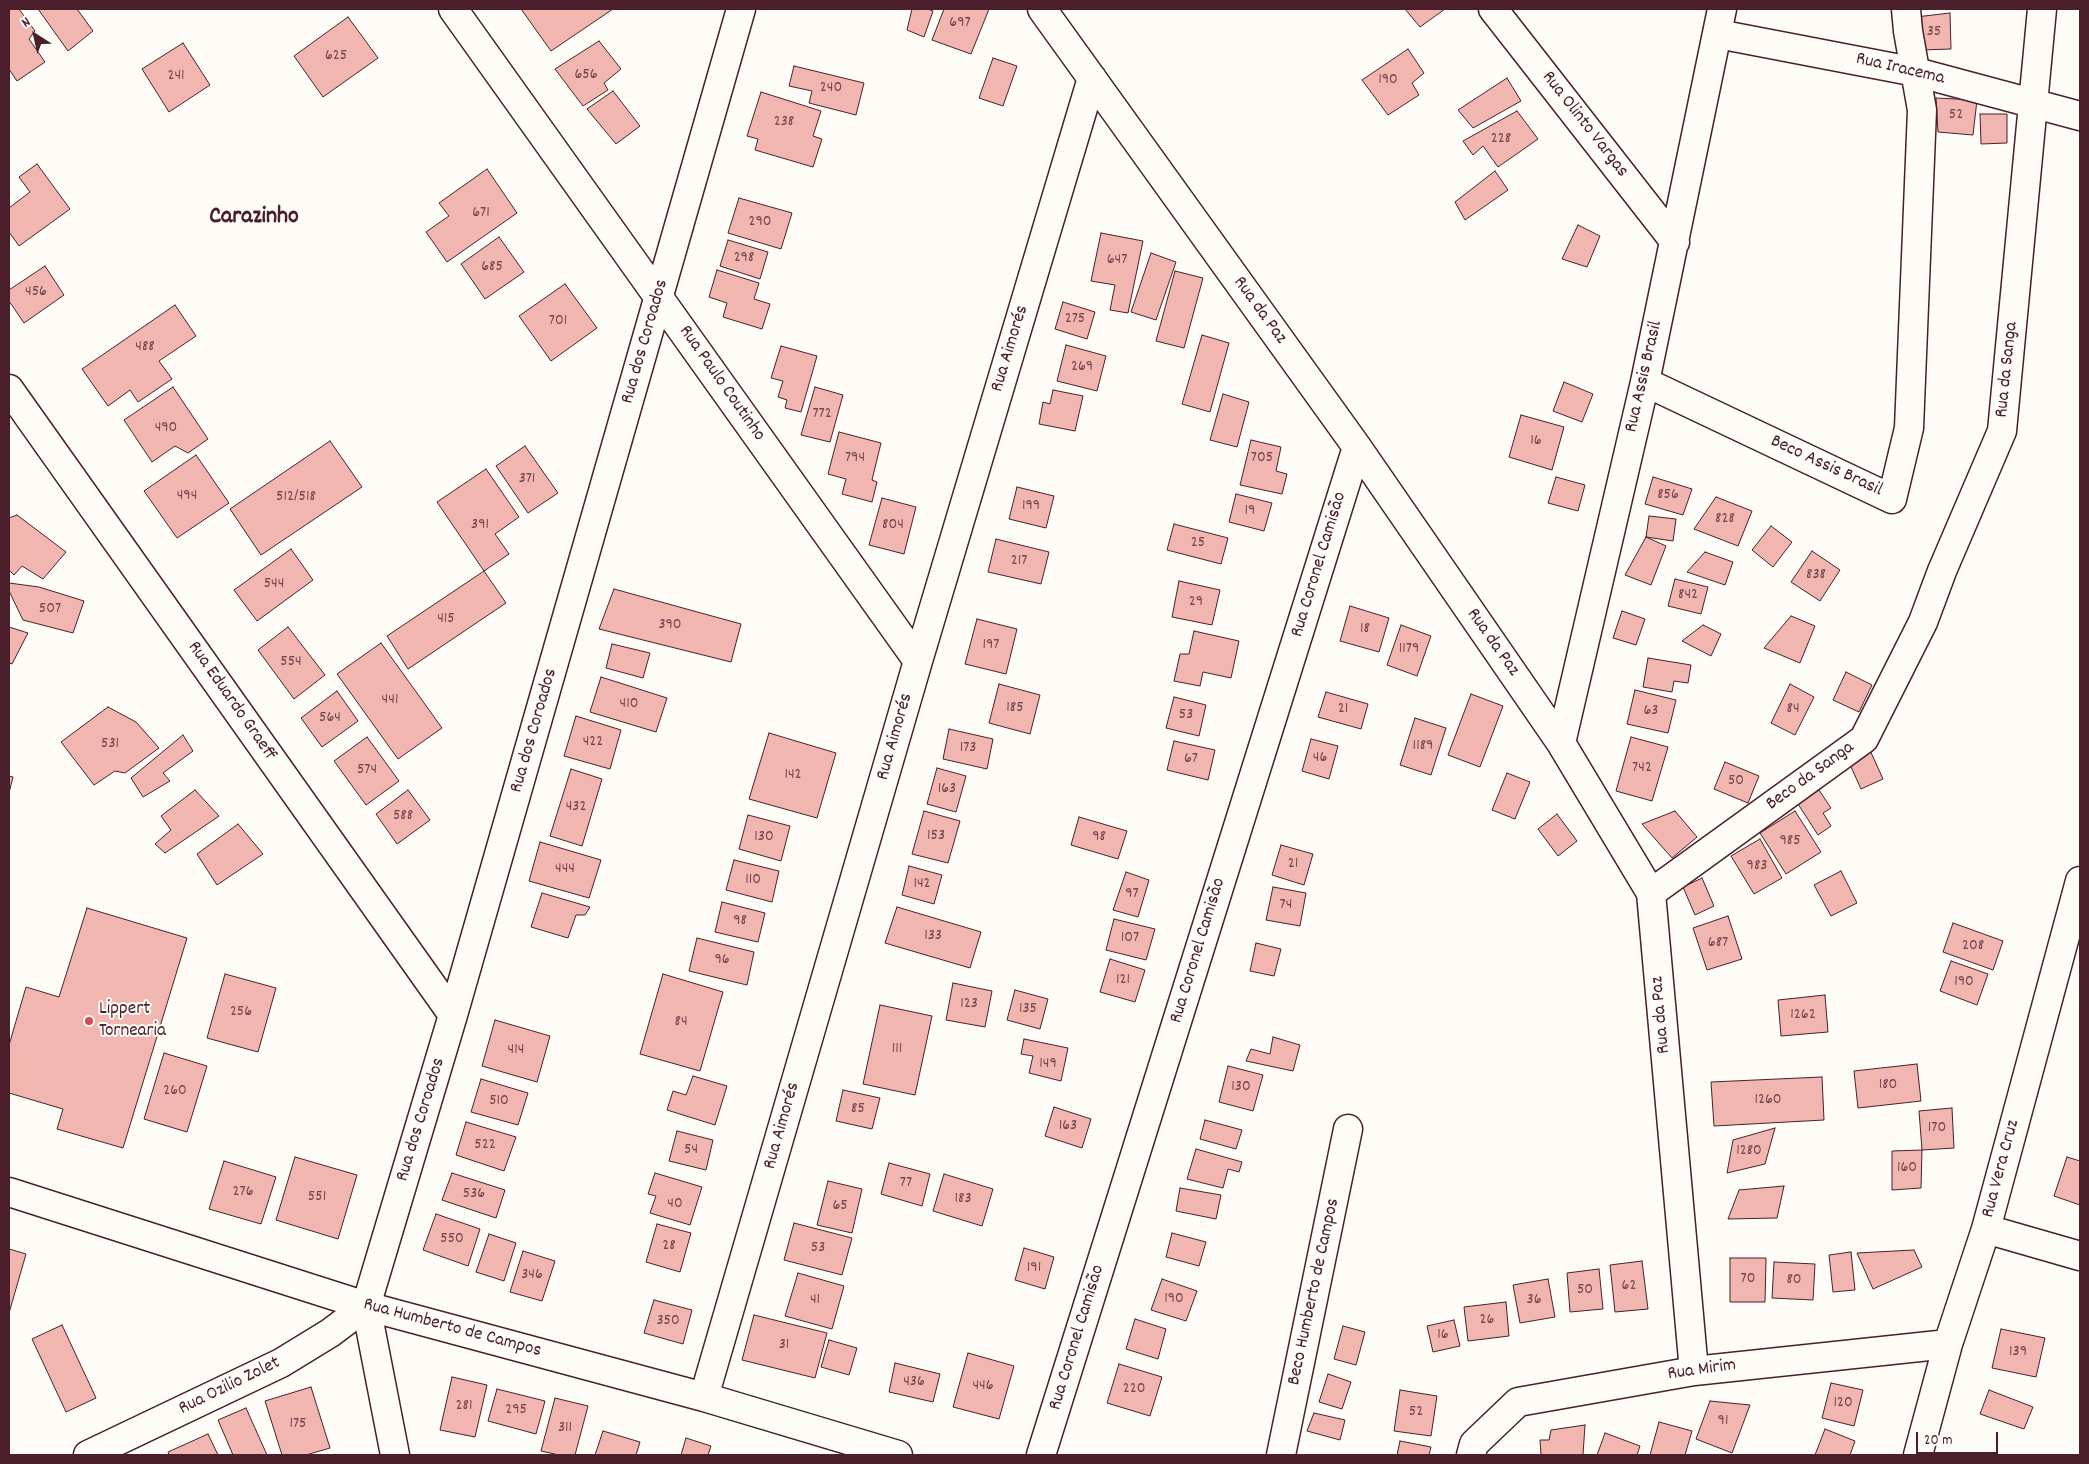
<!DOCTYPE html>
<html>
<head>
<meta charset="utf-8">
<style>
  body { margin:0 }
  #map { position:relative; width:2089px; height:1464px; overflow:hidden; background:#fdfcf7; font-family:Dekko,sans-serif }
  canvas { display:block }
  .frame { position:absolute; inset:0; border:10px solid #4a1f2b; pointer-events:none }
  .north { position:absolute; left:10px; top:10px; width:50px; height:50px; -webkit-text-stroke:4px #fdfcf7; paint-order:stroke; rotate:325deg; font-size:14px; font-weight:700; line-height:20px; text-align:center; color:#4a1f2b }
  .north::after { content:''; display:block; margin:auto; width:18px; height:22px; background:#4a1f2b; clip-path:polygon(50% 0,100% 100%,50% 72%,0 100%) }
  .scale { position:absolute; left:1916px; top:1432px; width:82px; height:22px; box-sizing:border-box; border:2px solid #4a1f2b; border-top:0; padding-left:6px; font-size:15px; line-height:18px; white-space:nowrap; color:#4a1f2b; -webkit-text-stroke:4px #fdfcf7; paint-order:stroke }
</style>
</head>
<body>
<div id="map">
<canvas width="2089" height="1464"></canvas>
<div class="frame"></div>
<div class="north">N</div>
<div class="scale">20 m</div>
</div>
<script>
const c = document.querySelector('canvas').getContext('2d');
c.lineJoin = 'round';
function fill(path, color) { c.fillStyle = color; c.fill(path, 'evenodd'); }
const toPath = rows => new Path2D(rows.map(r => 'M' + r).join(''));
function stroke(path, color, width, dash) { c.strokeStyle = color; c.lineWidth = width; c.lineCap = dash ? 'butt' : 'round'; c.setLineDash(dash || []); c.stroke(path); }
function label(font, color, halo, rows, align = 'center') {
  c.font = font + ' Dekko,sans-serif'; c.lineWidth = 4; c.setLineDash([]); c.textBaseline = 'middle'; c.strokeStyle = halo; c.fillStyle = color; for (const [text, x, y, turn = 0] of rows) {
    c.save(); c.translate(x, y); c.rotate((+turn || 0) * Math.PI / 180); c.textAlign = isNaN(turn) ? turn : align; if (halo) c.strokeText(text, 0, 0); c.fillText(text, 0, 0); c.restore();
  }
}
const building = toPath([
  [9,9,19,9,35,31,29,39,45,62,17,81,9,69,9,9],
  [38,9,77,9,93,31,68,51,38,9],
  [521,9,613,9,551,51,521,9],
  [912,9,928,9,933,11,924,37,907,30,912,9],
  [944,9,989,9,971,54,932,40,944,9],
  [1405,9,1445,9,1420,27,1405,9],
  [1950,13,1951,49,1921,50,1916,17,1950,13],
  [348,17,378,58,323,97,294,56,348,17],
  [599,41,621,69,604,83,608,90,583,106,555,69,599,41],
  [183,43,210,85,169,112,142,69,183,43],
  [1408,49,1424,73,1412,83,1419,95,1388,115,1362,80,1408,49],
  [993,58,1017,66,1003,106,979,98,993,58],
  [794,66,864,83,856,115,809,103,812,91,789,86,794,66],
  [1507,78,1521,101,1473,128,1458,110,1507,78],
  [613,91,640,126,616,144,587,109,613,91],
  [761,92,821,111,813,136,822,139,813,167,755,150,758,139,747,136,761,92],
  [1936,98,1977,100,1973,135,1938,132,1936,98],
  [1517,111,1538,139,1498,167,1483,146,1473,155,1463,141,1517,111],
  [1980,114,2007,114,2007,143,1981,144,1980,114],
  [37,164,70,209,19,246,9,232,9,208,30,192,19,177,37,164],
  [487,169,517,213,447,262,426,232,449,216,439,203,487,169],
  [1495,171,1508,190,1465,220,1455,202,1495,171],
  [739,198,792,213,781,249,728,233,739,198],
  [1578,225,1600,236,1587,267,1562,259,1578,225],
  [1101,233,1143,241,1128,313,1110,310,1115,285,1091,281,1101,233],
  [499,237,524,272,485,299,461,264,499,237],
  [728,240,768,252,760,279,720,266,728,240],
  [1151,253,1176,262,1156,320,1131,312,1151,253],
  [45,266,64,295,24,323,9,301,9,290,45,266],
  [717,270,759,283,754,299,770,304,762,329,723,317,727,303,709,297,717,270],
  [1175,271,1203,278,1184,348,1156,341,1175,271],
  [565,284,597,328,551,361,519,316,565,284],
  [1063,302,1095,312,1087,339,1055,329,1063,302],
  [175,305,196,336,159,361,172,379,138,402,130,390,108,406,82,369,175,305],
  [1202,335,1229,343,1210,412,1182,404,1202,335],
  [1066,345,1106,356,1097,391,1057,381,1066,345],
  [781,346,817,356,801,412,785,408,787,400,778,397,783,381,771,378,781,346],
  [1564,382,1593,394,1582,422,1553,411,1564,382],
  [173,387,208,439,188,453,175,446,152,462,124,420,173,387],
  [815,387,843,395,830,442,801,435,815,387],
  [1053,390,1083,396,1075,431,1039,424,1043,402,1050,404,1053,390],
  [1223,394,1249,402,1237,447,1210,440,1223,394],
  [1521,415,1564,427,1552,470,1509,457,1521,415],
  [839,432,881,443,872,480,877,482,872,502,842,494,846,479,828,474,839,432],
  [1251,440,1281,447,1276,471,1287,474,1282,494,1240,485,1251,440],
  [330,441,362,487,261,555,230,509,330,441],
  [525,446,558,493,528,513,496,466,525,446],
  [196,455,229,503,177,538,144,491,196,455],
  [486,469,519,517,495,534,509,554,484,571,437,502,486,469],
  [1556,477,1585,485,1578,511,1548,503,1556,477],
  [1653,477,1692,489,1683,515,1645,504,1653,477],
  [1017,487,1054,496,1046,528,1009,519,1017,487],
  [1236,494,1272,503,1264,531,1229,522,1236,494],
  [1716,497,1752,511,1738,546,1694,529,1716,497],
  [882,498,916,507,904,554,869,545,882,498],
  [17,515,66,552,43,579,22,566,14,575,9,570,9,518,17,515],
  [1649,516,1676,519,1673,541,1646,537,1649,516],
  [1174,524,1228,538,1221,564,1167,550,1174,524],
  [1771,526,1792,542,1773,567,1752,550,1771,526],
  [1646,537,1666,546,1651,585,1625,575,1646,537],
  [996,539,1049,552,1041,584,988,572,996,539],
  [291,549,313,580,257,621,234,590,291,549],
  [1812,551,1840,570,1820,601,1791,582,1812,551],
  [1705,552,1733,562,1725,585,1687,572,1705,552],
  [484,571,506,603,408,669,387,636,484,571],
  [1675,579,1708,587,1701,614,1668,606,1675,579],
  [1179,581,1220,590,1212,625,1172,617,1179,581],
  [9,583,39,587,84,601,73,633,23,620,9,591,9,583],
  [614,589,741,624,731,662,599,629,614,589],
  [1350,606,1389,618,1379,652,1340,641,1350,606],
  [1622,611,1645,619,1636,645,1613,638,1622,611],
  [1791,616,1815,626,1800,663,1764,648,1791,616],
  [977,619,1017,629,1006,674,965,664,977,619],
  [1401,625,1431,636,1417,676,1387,665,1401,625],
  [1703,625,1721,634,1711,656,1682,641,1703,625],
  [9,627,28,633,12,664,9,663,9,627],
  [288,627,325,675,294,699,258,650,288,627],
  [1194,631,1239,641,1231,678,1203,672,1200,686,1174,681,1180,654,1189,654,1194,631],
  [381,643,442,728,398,759,337,674,381,643],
  [612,644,650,653,643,678,606,668,612,644],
  [1648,658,1691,665,1688,683,1674,681,1672,692,1643,687,1648,658],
  [1846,672,1872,685,1859,712,1833,700,1846,672],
  [601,677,667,698,656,732,590,712,601,677],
  [999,684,1040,695,1030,734,989,723,999,684],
  [1790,684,1814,697,1795,735,1771,723,1790,684],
  [1635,690,1676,700,1668,733,1627,724,1635,690],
  [337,691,358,721,322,747,301,718,337,691],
  [1326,692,1368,704,1361,729,1318,717,1326,692],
  [1471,694,1503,706,1480,767,1448,755,1471,694],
  [1174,697,1206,705,1199,736,1166,728,1174,697],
  [108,707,136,722,159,748,125,773,115,771,94,785,61,742,108,707],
  [576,716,621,730,610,769,564,756,576,716],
  [1415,718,1446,728,1431,775,1400,765,1415,718],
  [949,729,993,739,987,769,943,759,949,729],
  [769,733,836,753,817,818,749,799,769,733],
  [183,735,193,751,163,773,170,781,143,797,131,778,183,735],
  [367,737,399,781,366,805,334,761,367,737],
  [1631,737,1668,747,1652,801,1616,791,1631,737],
  [1311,739,1338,746,1329,779,1302,771,1311,739],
  [1174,741,1215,750,1208,780,1167,770,1174,741],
  [1869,748,1883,779,1861,789,1847,758,1869,748],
  [1725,762,1759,776,1748,803,1714,789,1725,762],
  [937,768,966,776,956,812,927,804,937,768],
  [571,769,602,779,582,846,550,836,571,769],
  [1507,773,1530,782,1515,819,1492,810,1507,773],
  [9,776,13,777,9,793,9,776],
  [195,790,219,816,165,853,155,844,171,830,161,816,195,790],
  [408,790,430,820,397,844,376,814,408,790],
  [1819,790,1831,808,1823,813,1831,826,1818,835,1798,804,1819,790],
  [924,811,960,821,948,863,912,854,924,811],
  [1675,811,1697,837,1672,858,1642,824,1675,811],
  [1795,811,1821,852,1786,874,1760,833,1795,811],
  [1557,814,1577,841,1558,856,1538,829,1557,814],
  [748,815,790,826,781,861,739,849,748,815],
  [1079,817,1127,831,1118,859,1071,845,1079,817],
  [238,824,263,854,217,885,197,854,238,824],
  [1760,839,1782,878,1754,894,1731,856,1760,839],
  [540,842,601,860,589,898,529,881,540,842],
  [1281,845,1313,854,1304,885,1272,875,1281,845],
  [734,860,779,871,772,902,726,890,734,860],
  [909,866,942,875,934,904,902,895,909,866],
  [1841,871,1857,903,1831,916,1814,885,1841,871],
  [1126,872,1149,880,1138,917,1113,910,1126,872],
  [1702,878,1714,906,1695,915,1683,887,1702,878],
  [1273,887,1306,893,1300,926,1266,920,1273,887],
  [542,893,590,907,585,915,576,915,568,938,531,927,542,893],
  [722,902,765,913,758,942,715,932,722,902],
  [897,907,981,932,970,968,885,943,897,907],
  [87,908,187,938,123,1148,57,1129,63,1109,9,1093,9,1045,26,987,59,997,87,908],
  [1728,916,1742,959,1707,970,1693,928,1728,916],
  [1114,919,1155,929,1146,960,1106,950,1114,919],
  [1953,923,2003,941,1993,970,1943,952,1953,923],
  [697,938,754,952,747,985,689,971,697,938],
  [1256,943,1281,949,1274,976,1250,971,1256,943],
  [1110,959,1145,970,1135,1002,1100,992,1110,959],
  [1951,961,1988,974,1977,1005,1940,991,1951,961],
  [225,974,276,988,258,1052,207,1038,225,974],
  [663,974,723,992,700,1071,640,1054,663,974],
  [953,983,992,991,985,1027,946,1020,953,983],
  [1015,990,1048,999,1040,1029,1007,1020,1015,990],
  [1825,995,1828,1032,1781,1036,1778,1000,1825,995],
  [880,1005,932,1016,915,1095,863,1084,880,1005],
  [495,1020,550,1036,537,1082,482,1066,495,1020],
  [1273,1037,1300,1045,1293,1071,1246,1061,1251,1049,1270,1054,1273,1037],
  [1024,1039,1068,1048,1061,1081,1029,1073,1033,1056,1021,1054,1024,1039],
  [164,1053,207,1066,187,1132,144,1119,164,1053],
  [1917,1064,1921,1101,1858,1108,1854,1071,1917,1064],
  [1228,1066,1263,1075,1253,1111,1219,1102,1228,1066],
  [693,1076,727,1086,715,1125,667,1110,673,1091,686,1095,693,1076],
  [1822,1077,1824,1120,1714,1126,1711,1082,1822,1077],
  [481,1079,528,1093,518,1125,471,1112,481,1079],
  [843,1090,880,1098,872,1129,836,1121,843,1090],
  [1054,1107,1091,1119,1082,1148,1045,1136,1054,1107],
  [1952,1108,1954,1148,1922,1150,1919,1111,1952,1108],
  [1205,1120,1242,1130,1236,1149,1200,1139,1205,1120],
  [466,1122,516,1137,504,1171,456,1155,466,1122],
  [1775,1128,1765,1164,1727,1173,1733,1140,1775,1128],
  [677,1131,713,1140,706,1170,669,1161,677,1131],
  [1196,1149,1242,1162,1239,1172,1228,1169,1223,1188,1187,1179,1196,1149],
  [1922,1150,1921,1188,1892,1190,1892,1151,1922,1150],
  [295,1157,357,1175,338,1239,276,1220,295,1157],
  [2067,1157,2080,1161,2080,1205,2054,1196,2067,1157],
  [224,1161,276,1177,261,1224,209,1209,224,1161],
  [889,1163,930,1174,922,1206,881,1194,889,1163],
  [452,1173,505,1190,496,1218,442,1200,452,1173],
  [655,1173,702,1187,690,1225,650,1213,656,1196,648,1194,655,1173],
  [944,1174,993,1189,982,1226,933,1211,944,1174],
  [828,1181,862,1189,852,1233,817,1225,828,1181],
  [1784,1186,1777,1218,1728,1219,1739,1190,1784,1186],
  [1180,1188,1221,1195,1216,1219,1176,1211,1180,1188],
  [436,1214,480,1229,468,1266,423,1250,436,1214],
  [794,1223,852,1238,842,1275,784,1260,794,1223],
  [657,1224,691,1233,680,1272,646,1262,657,1224],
  [1172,1233,1206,1242,1199,1266,1166,1257,1172,1233],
  [489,1234,516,1243,504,1281,476,1272,489,1234],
  [1024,1248,1054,1257,1045,1289,1015,1280,1024,1248],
  [9,1249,26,1254,9,1313,9,1249],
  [1914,1250,1922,1267,1873,1289,1857,1253,1914,1250],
  [523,1251,555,1261,542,1301,510,1292,523,1251],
  [1851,1252,1855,1290,1833,1292,1829,1255,1851,1252],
  [1730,1258,1766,1258,1765,1302,1730,1302,1730,1258],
  [1642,1261,1648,1309,1615,1312,1610,1265,1642,1261],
  [1774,1262,1815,1264,1813,1300,1772,1298,1774,1262],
  [1599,1269,1603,1309,1570,1312,1567,1273,1599,1269],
  [798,1273,844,1286,832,1329,785,1316,798,1273],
  [1162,1279,1197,1291,1186,1321,1151,1310,1162,1279],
  [1548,1279,1555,1317,1520,1323,1513,1285,1548,1279],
  [654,1300,692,1310,683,1344,644,1333,654,1300],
  [1506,1302,1509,1336,1468,1341,1464,1307,1506,1302],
  [754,1315,827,1333,815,1378,742,1360,754,1315],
  [1135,1319,1166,1329,1158,1359,1126,1349,1135,1319],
  [1454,1320,1460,1346,1433,1352,1427,1326,1454,1320],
  [62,1325,96,1398,66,1412,32,1339,62,1325],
  [1343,1326,1365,1332,1356,1365,1334,1359,1343,1326],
  [2001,1329,2045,1338,2036,1377,1992,1368,2001,1329],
  [829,1340,857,1348,849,1375,821,1367,829,1340],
  [968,1353,1014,1366,999,1419,953,1407,968,1353],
  [895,1363,940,1374,933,1402,889,1392,895,1363],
  [1119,1364,1162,1377,1150,1416,1107,1403,1119,1364],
  [1328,1374,1351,1382,1342,1409,1319,1402,1328,1374],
  [452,1377,487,1385,475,1437,440,1430,452,1377],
  [1831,1383,1863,1390,1854,1426,1822,1418,1831,1383],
  [311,1387,330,1448,306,1455,282,1455,265,1401,311,1387],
  [497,1389,545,1401,536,1434,488,1421,497,1389],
  [1400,1390,1437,1396,1431,1436,1394,1431,1400,1390],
  [1989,1390,2033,1407,2024,1429,1980,1414,1989,1390],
  [555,1398,588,1406,575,1455,559,1455,541,1451,555,1398],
  [1710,1401,1750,1405,1732,1453,1696,1439,1710,1401],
  [246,1408,267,1455,233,1455,218,1420,246,1408],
  [1314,1413,1345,1420,1340,1440,1307,1431,1314,1413],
  [1659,1422,1692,1431,1685,1455,1650,1455,1659,1422],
  [1585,1425,1583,1455,1541,1455,1540,1440,1549,1440,1551,1430,1585,1425],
  [1825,1429,1855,1441,1850,1455,1815,1455,1825,1429],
  [603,1431,640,1442,636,1455,595,1455,603,1431],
  [1605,1433,1640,1446,1637,1455,1597,1455,1605,1433],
  [208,1434,218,1455,169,1455,168,1452,208,1434],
  [686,1438,711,1446,708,1455,681,1455,686,1438],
  [1400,1441,1431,1447,1429,1455,1397,1455,1400,1441]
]);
const minor = toPath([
  [453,9,918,661],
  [1042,9,1357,447,1561,743,1651,893,1694,1371],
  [1493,9,1675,242],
  [1718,34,1916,72,2080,116],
  [1645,382,1892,499,1909,428,1922,110,1908,31,1906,9],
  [9,389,453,1015],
  [1561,743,1645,382,1722,9],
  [1651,893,1864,739,1923,622,1942,571,2002,431,2042,9],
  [9,1192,366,1306,704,1397,898,1455],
  [1986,1229,2080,1256],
  [704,1397,918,661,1092,78],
  [88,1455,281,1363,330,1333,366,1306],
  [395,1455,366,1306,453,1015,741,9],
  [1041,1455,1357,447],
  [1281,1455,1348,1129],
  [1471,1455,1474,1444,1518,1402,1694,1371,1948,1344],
  [1918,1455,1948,1344,1986,1229,2080,881]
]);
const markers = [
  [89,1021,5,"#d1495b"]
];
const numberNames = [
  ["697",960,24],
  ["35",1934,33],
  ["625",336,57],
  ["656",586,76],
  ["241",176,77],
  ["190",1388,81],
  ["240",831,89],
  ["52",1956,116],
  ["238",784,123],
  ["228",1501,140],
  ["671",481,214],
  ["290",760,223],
  ["298",744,259],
  ["647",1117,261],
  ["685",492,268],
  ["456",36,293],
  ["275",1075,320],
  ["701",558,322],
  ["488",145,348],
  ["269",1082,368],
  ["772",822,415],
  ["490",166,429],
  ["16",1536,442],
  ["794",855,459],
  ["705",1262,459],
  ["371",527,480],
  ["856",1668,496],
  ["494",187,497],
  ["512/518",296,498],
  ["199",1031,507],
  ["19",1250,512],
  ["828",1725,520],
  ["391",480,526],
  ["804",893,526],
  ["25",1198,544],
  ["217",1019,562],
  ["838",1816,576],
  ["544",274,585],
  ["842",1688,596],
  ["29",1196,603],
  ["507",50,610],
  ["415",446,620],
  ["390",670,626],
  ["18",1365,630],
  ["197",991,646],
  ["1179",1409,650],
  ["554",291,663],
  ["441",390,701],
  ["410",629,705],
  ["185",1015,709],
  ["21",1343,710],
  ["84",1793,710],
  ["63",1651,712],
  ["53",1186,716],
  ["564",330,719],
  ["422",593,743],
  ["531",110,745],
  ["1189",1423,747],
  ["173",968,749],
  ["46",1320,759],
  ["67",1191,760],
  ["742",1642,769],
  ["574",367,771],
  ["142",793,776],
  ["50",1736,782],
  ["163",947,790],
  ["432",576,808],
  ["588",403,817],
  ["153",936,837],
  ["130",764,838],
  ["98",1099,838],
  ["985",1790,842],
  ["21",1293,865],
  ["983",1757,867],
  ["444",565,870],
  ["110",753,881],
  ["142",922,885],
  ["97",1132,895],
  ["74",1286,906],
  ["98",740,922],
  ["133",933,937],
  ["107",1130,939],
  ["687",1718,944],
  ["208",1973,947],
  ["96",722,961],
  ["121",1123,981],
  ["190",1964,983],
  ["123",969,1005],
  ["135",1028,1010],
  ["256",241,1013],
  ["1262",1803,1016],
  ["84",681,1023],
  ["111",897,1050],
  ["414",516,1051],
  ["149",1048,1065],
  ["180",1888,1086],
  ["130",1241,1088],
  ["260",175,1092],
  ["1260",1768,1101],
  ["510",499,1102],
  ["85",858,1110],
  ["163",1068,1127],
  ["170",1937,1129],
  ["522",485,1146],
  ["54",691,1151],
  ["1280",1749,1152],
  ["160",1907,1169],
  ["77",906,1184],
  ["276",243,1193],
  ["536",474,1195],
  ["551",317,1198],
  ["183",963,1200],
  ["40",675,1205],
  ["65",840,1207],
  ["550",452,1240],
  ["28",669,1247],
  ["53",818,1249],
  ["191",1034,1269],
  ["346",532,1276],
  ["70",1748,1280],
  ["80",1794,1281],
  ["62",1629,1287],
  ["50",1585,1291],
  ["190",1174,1300],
  ["41",815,1301],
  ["36",1534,1301],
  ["26",1487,1321],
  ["350",668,1322],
  ["16",1443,1336],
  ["31",784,1346],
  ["139",2018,1353],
  ["436",914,1383],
  ["446",983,1387],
  ["220",1134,1390],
  ["120",1843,1404],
  ["281",464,1407],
  ["295",516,1411],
  ["52",1416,1413],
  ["91",1723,1422],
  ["175",298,1425],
  ["311",565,1429]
];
const streetNames = [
  ["Rua Iracema",1900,70,13],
  ["Rua Olinto Vargas",1584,125,52],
  ["Rua da Paz",1259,311,54],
  ["Rua dos Coroados",646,342,-74],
  ["Rua Aimorés",1011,349,-73],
  ["Rua da Sanga",2008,370,-84],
  ["Rua Assis Brasil",1645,377,-77],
  ["Rua Paulo Coutinho",721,384,55],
  ["Beco Assis Brasil",1826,467,25],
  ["Rua Coronel Camisão",1320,565,-73],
  ["Rua da Paz",1492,643,55],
  ["Rua Eduardo Graeff",231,702,55],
  ["Rua dos Coroados",535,731,-74],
  ["Rua Aimorés",896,737,-74],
  ["Beco da Sanga",1811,777,-36],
  ["Rua Coronel Camisão",1199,951,-73],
  ["Rua da Paz",1662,1015,-95],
  ["Rua dos Coroados",422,1120,-73],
  ["Rua Aimorés",783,1126,-74],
  ["Rua Vera Cruz",2002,1169,-75],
  ["Beco Humberto de Campos",1315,1292,-78],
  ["Rua Humberto de Campos",452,1329,15],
  ["Rua Coronel Camisão",1078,1338,-73],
  ["Rua Mirim",1702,1371,-8],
  ["Rua Ozilio Zolet",230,1387,-26]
];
const poiNames = [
  ["Lippert",99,1010],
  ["Tornearia",99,1032]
];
const districtNames = [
  ["Carazinho",254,219]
];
fill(building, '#f1b6af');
stroke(building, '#4a1f2b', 1);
stroke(minor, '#4a1f2b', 31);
stroke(minor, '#fdfcf7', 28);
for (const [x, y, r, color] of markers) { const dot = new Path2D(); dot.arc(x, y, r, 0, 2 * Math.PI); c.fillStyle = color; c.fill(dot); stroke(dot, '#fdfcf7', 2); }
label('16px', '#74454c', null, numberNames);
label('19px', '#4a1f2b', '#fdfcf7', streetNames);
label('19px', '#4a1f2b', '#fdfcf7', poiNames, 'left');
label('bold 24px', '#4a1f2b', '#fdfcf7', districtNames);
</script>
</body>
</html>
